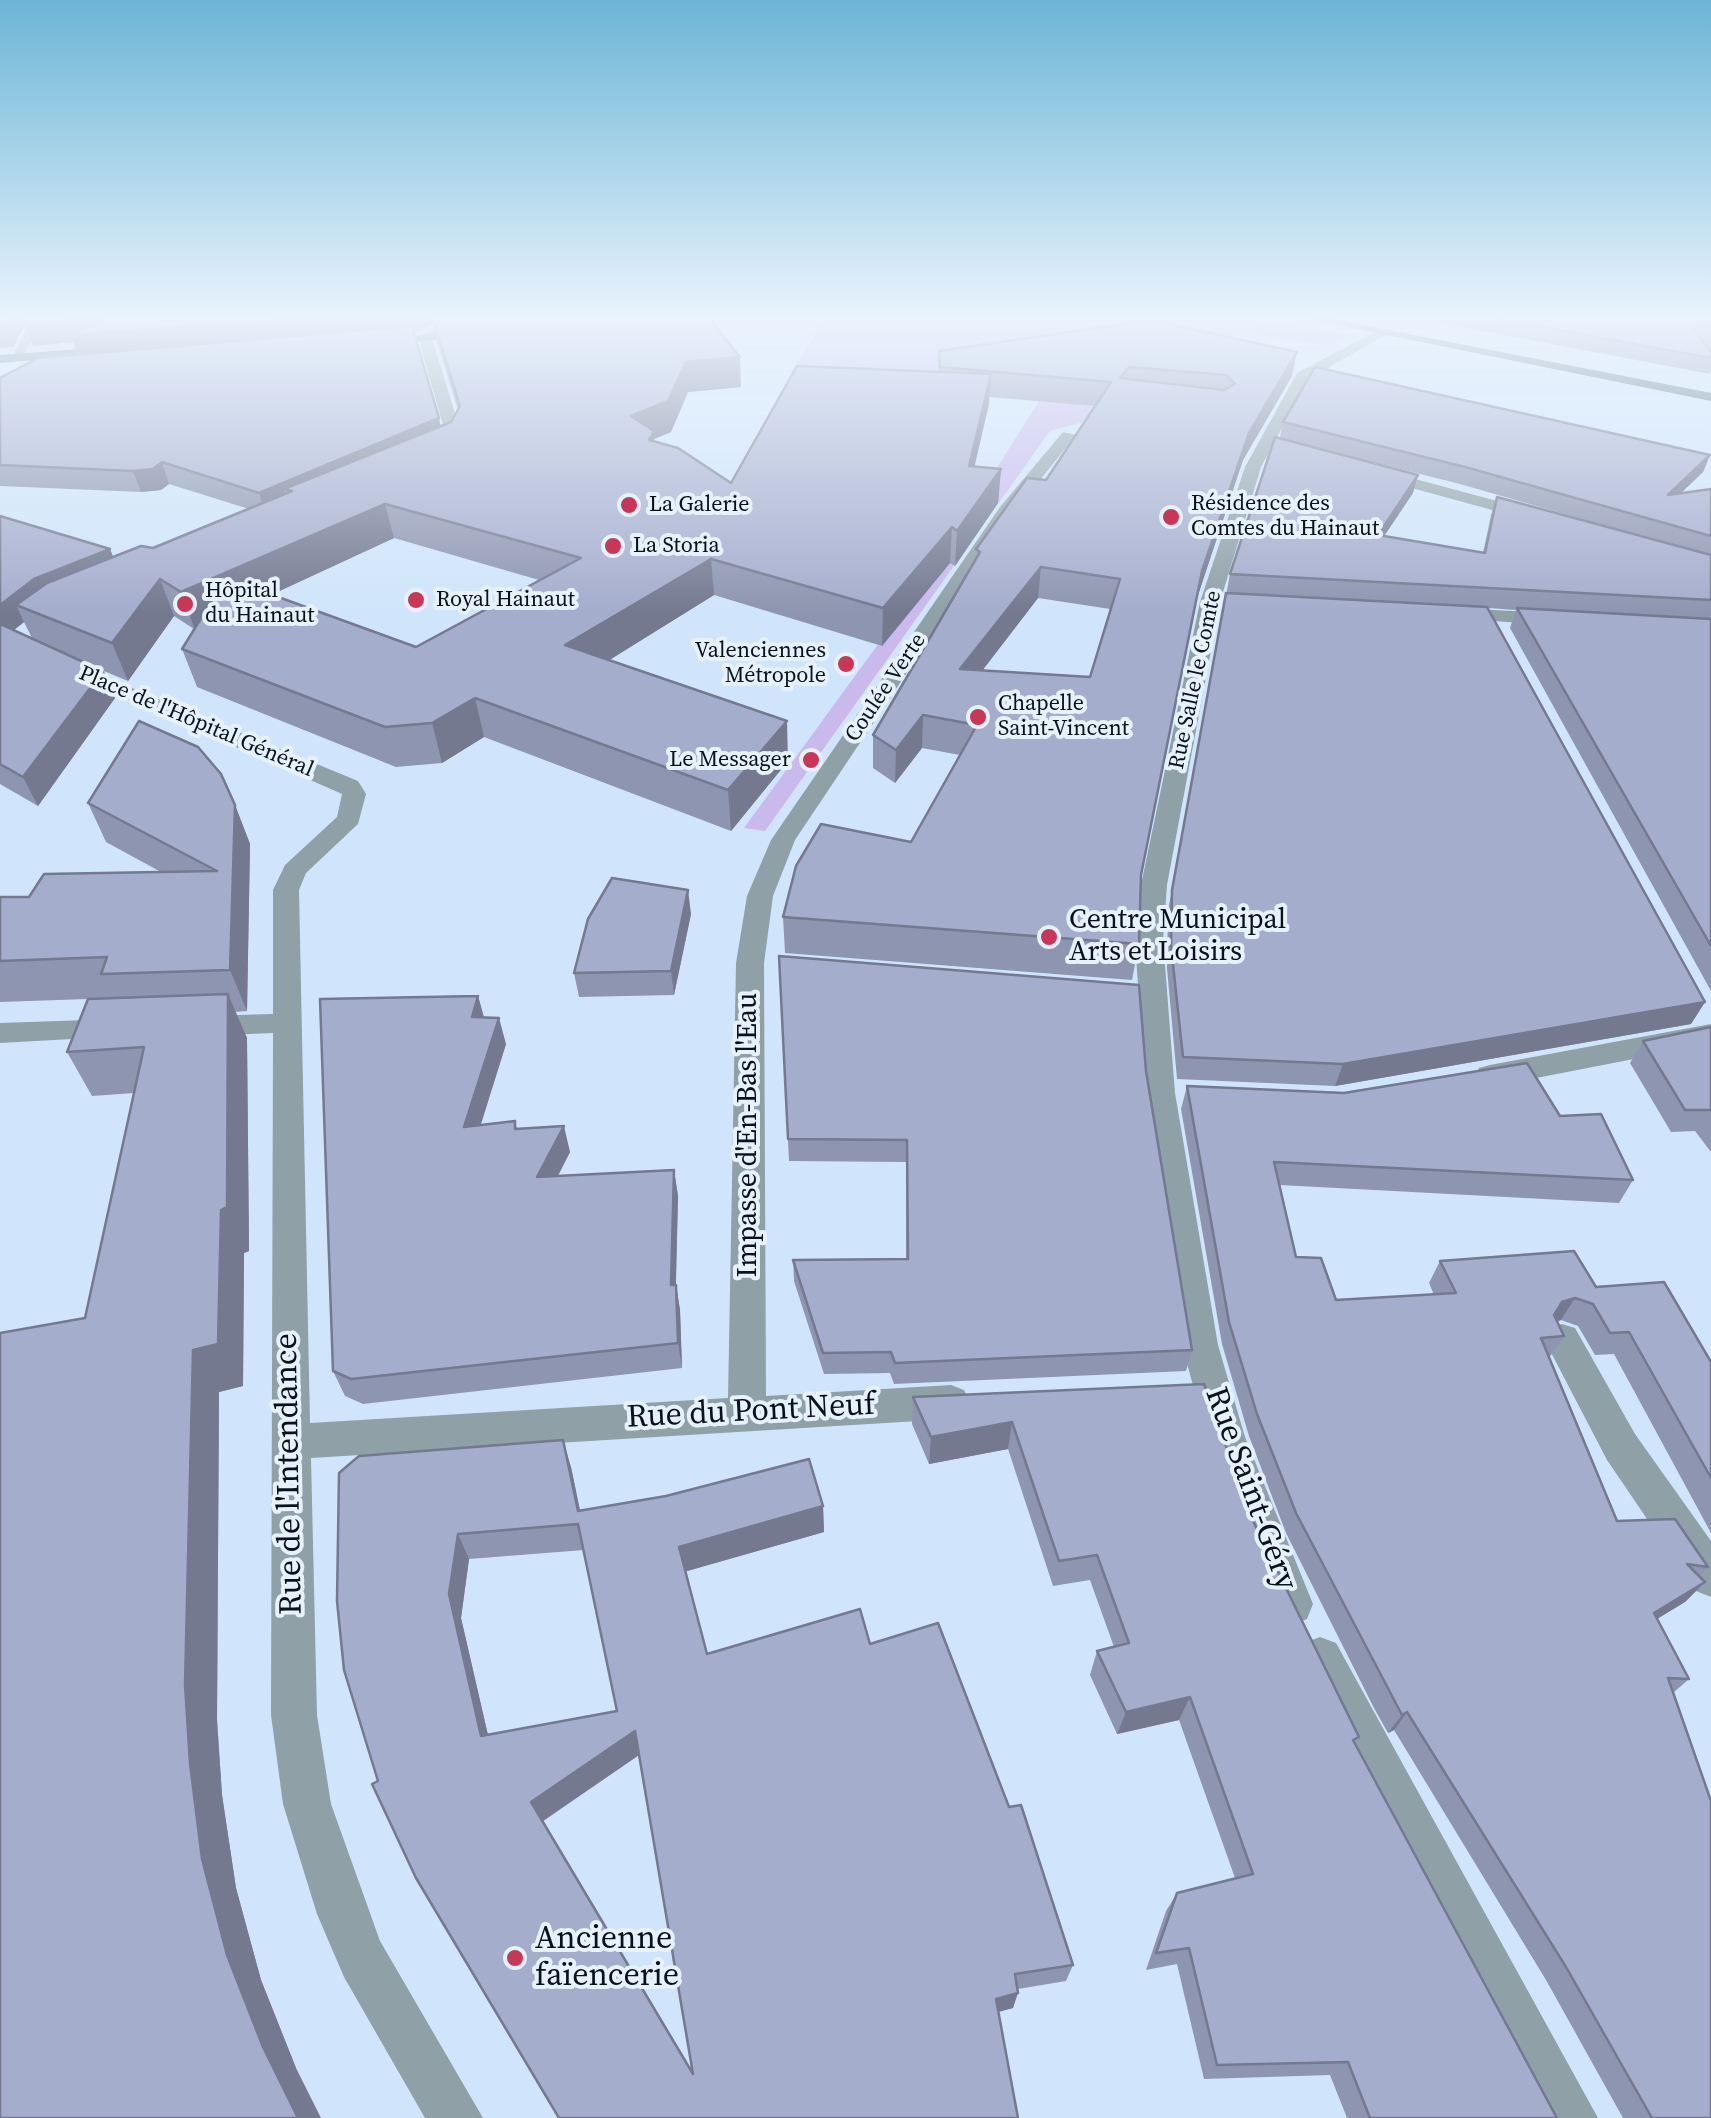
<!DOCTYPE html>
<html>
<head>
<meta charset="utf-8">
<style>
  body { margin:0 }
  canvas { display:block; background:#d0e5fb }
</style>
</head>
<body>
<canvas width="1711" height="2118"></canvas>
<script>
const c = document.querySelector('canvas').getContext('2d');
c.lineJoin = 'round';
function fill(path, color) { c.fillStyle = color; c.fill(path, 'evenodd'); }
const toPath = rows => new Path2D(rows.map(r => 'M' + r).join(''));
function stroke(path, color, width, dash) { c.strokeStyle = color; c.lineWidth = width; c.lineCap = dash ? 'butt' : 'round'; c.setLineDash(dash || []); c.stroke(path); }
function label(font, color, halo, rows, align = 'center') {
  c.font = font + ' "Source Serif 4",serif'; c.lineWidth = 8; c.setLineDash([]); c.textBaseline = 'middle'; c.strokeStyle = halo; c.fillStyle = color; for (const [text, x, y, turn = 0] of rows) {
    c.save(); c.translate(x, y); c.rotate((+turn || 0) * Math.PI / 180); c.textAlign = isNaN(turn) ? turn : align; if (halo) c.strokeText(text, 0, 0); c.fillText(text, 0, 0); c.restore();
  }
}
const green = toPath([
  [827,316,1086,316,1093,342,1052,394,791,372],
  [1126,316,1221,316,1350,335,1329,345,1242,333,1226,337,1119,326],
  [1043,395,1102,401,1091,420,1050,431,765,831,744,828,982,502,977,499]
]);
const minor = toPath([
  [32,316,44,316,21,361,11,361,32,316],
  [503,316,530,316,432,339,463,439,459,448,433,456,433,450,447,439,418,337,438,326,503,316],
  [1380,329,1391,332,1308,379,1261,467,1220,602,1167,885,1163,940,1175,1093,1218,1345,1245,1437,1313,1604,1307,1619,1292,1625,1277,1619,1271,1604,1207,1437,1182,1345,1145,1093,1135,940,1141,885,1200,602,1245,467,1297,373,1380,329],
  [1063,432,1076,435,1013,514,795,840,773,896,764,963,766,1396,951,1385,964,1390,970,1402,964,1414,951,1419,311,1458,317,1715,331,1804,380,1941,483,2118,425,2118,344,1977,317,1914,283,1804,271,1715,273,1033,203,1036,188,1026,203,1016,273,1014,273,890,285,865,337,817,342,794,64,671,67,667,81,667,358,781,366,794,358,824,306,873,299,890,310,1423,728,1398,736,963,747,896,771,840,1000,507,1063,432],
  [1378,469,1538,512,1541,516,1532,521,1372,477,1372,471,1378,469],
  [1454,608,1553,613,1563,619,1553,625,1447,618,1444,614,1454,608],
  [117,1019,132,1029,127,1036,0,1043,0,1023,117,1019],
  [1711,1024,1711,1044,1490,1087,1479,1084,1475,1076,1479,1068,1490,1065,1711,1024],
  [1562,1324,1575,1328,1635,1434,1711,1541,1711,1597,1696,1591,1607,1460,1544,1339,1549,1328,1562,1324],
  [1320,1637,1336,1643,1598,2118,1541,2118,1304,1675,1298,1659,1304,1643,1320,1637]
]);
const major = toPath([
  [1294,316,1317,316,1711,393,1711,401,1294,316],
  [475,329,480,336,377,345,370,341,475,329],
  [120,346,115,353,0,363,0,355,120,346]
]);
const wall = toPath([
  [0,316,707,316,741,387,688,392,671,432,654,439,655,442,731,483,938,372,939,351,1292,376,1243,460,1196,601,1141,878,1139,944,1132,980,785,953,783,917,911,842,960,755,922,748,895,783,873,768,873,735,975,561,976,549,1046,480,1095,406,989,397,974,466,1001,469,998,503,955,566,950,563,882,646,714,595,609,660,788,761,731,831,484,737,442,763,396,767,197,687,182,649,194,629,174,616,128,681,104,671,115,698,38,806,0,784,0,516,110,549,113,557,153,548,249,509,169,484,161,490,141,492,0,486,0,378,78,354,73,342,33,346,25,325,13,347],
  [433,324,437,342,458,410,451,422,440,426,414,331,422,330],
  [394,538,539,580,416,647,271,595],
  [1038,598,1110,609,1090,677,982,671],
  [24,622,32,638,14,630],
  [1404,316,1685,316,1711,352,1711,370,1710,374],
  [1688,316,1711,316,1711,349],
  [1283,422,1710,455,1703,472,1681,493,1711,489,1711,991,1510,628,1516,610,1488,608,1705,1002,1691,1024,1335,1086,1177,1079,1167,968,1168,911,1230,574,1280,438],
  [1325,450,1460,484,1592,522,1497,497,1491,515,1483,553,1384,536,1413,493],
  [88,803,235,805,250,844,247,1011,235,1012,247,1038,249,1251,244,1253,243,1386,219,1392,217,1720,222,1795,236,1888,261,1980,296,2068,0,2118,85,1318,134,1093,92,1096,67,1052,88,999,0,1002,0,897,29,897,161,872,106,842],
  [691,914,674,995,579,997,574,973],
  [779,956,1146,1071,1192,1350,1186,1371,894,1384,890,1373,824,1374,794,1281,793,1260,906,1259,906,1162,789,1161],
  [478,996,484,1017,506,1044,480,1125,515,1121,517,1129,570,1152,558,1176,674,1170,678,1196,676,1285,680,1310,682,1368,363,1404,345,1396,333,1371],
  [1711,1027,1711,1152,1695,1131,1671,1132,1630,1063,1643,1041],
  [1187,1086,1560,1116,1633,1180,1619,1203,1280,1185,1296,1257,1336,1300,1434,1295,1429,1283,1440,1261,1596,1287,1711,1362,1711,1533,1614,1354,1595,1355,1578,1326,1561,1320,1557,1322,1564,1336,1549,1358,1617,1521,1708,1567,1699,1576,1705,1582,1685,1602,1657,1619,1689,1679,1673,1693,1711,2118,1623,2118,1546,1980,1394,1730,1388,1733,1374,1708,1286,1533,1249,1436,1222,1344,1181,1109],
  [1204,1384,1252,1519,1355,1743,1557,2118,1347,2118,1330,2075,1204,2079,1177,1964,1146,1970,1166,1911,1177,1893,1235,1878,1179,1720,1117,1734,1090,1675,1097,1651,1114,1647,1090,1580,1053,1586,1008,1449,929,1464,912,1424,913,1397],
  [571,1467,580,1510,823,1506,824,1532,686,1571,707,1654,870,1644,1009,1807,1073,1965,1066,1981,1018,1989,1013,2008,559,2118,378,1781,337,1601],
  [584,1550,617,1711,488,1735,461,1618,469,1559],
  [639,1755,693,2074,542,1822]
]);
const shadedWall = toPath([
  [9,316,432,316,433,324,422,330,79,359,73,342,33,346,25,325,13,347,0,348,0,325],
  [1297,352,1292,376,1243,460,1196,601,1202,571,1249,433],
  [740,357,741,387,688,392,671,432,654,439,657,463,631,416,686,362],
  [991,374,989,404,967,499,969,466],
  [439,418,443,439,292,491,284,489,288,505,266,514,259,493],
  [1710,455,1703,472,1661,512,1668,495],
  [162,462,169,484,161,490,141,492,133,471],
  [1001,469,998,503,955,566,957,531],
  [1418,475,1413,493,1372,554,1378,535],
  [385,504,394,538,195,630,181,592],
  [952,527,950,563,882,646,883,608],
  [110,549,120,575,16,605,24,622,0,641,0,605,34,579],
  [711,559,714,595,571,684,565,645],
  [1041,567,1038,598,958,702,960,669],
  [160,579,174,616,128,681,112,643],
  [103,671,115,698,38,806,23,777],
  [475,698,484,737,442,763,432,723],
  [923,715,922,748,895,783,896,750],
  [787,721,788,761,731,831,728,790],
  [235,805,250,844,247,1011,230,970],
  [688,890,691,914,674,995,671,971],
  [228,994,247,1038,249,1251,244,1253,243,1386,219,1392,217,1720,222,1795,236,1888,261,1980,296,2068,321,2118,298,2118,263,2047,227,1955,202,1859,190,1763,185,1685,193,1350],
  [478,996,485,1022,472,1017],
  [1705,1002,1691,1024,1335,1086,1343,1064],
  [499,1018,506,1044,472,1153,464,1127],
  [564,1126,570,1152,544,1202,537,1177],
  [674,1170,678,1196,675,1311,671,1285],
  [676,1285,680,1310,682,1368,678,1343],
  [1575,1298,1561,1320,1548,1324,1562,1302],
  [1012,1422,1008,1449,929,1464,931,1437],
  [563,1440,571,1467,585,1536,578,1511],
  [823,1506,824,1532,684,1572,679,1547],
  [458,1534,469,1559,461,1618,493,1757,481,1736,449,1594],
  [1705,1582,1685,1602,1635,1632,1654,1613],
  [1190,1697,1179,1720,1117,1734,1126,1712],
  [1407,1712,1394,1730,1388,1733,1402,1715],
  [635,1731,642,1753,541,1822,531,1802],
  [1018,1993,1013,2008,991,2014,996,1999]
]);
const building = toPath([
  [0,316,9,316,4,324,0,325,0,316],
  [28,316,321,316,71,335,108,316,24,323,28,316],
  [432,316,707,316,740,357,686,362,668,401,631,416,654,431,649,440,678,448,731,483,797,366,991,374,969,466,1001,469,957,531,952,527,883,608,711,559,565,645,787,721,728,790,475,698,432,723,385,727,182,649,226,578,416,647,581,558,385,504,181,592,160,579,112,643,16,605,47,583,141,546,153,548,292,491,284,489,451,422,460,406,432,316],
  [1484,316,1685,316,1711,352,1711,358,1484,316],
  [1704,316,1711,316,1711,326,1704,316],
  [1151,320,1297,352,1249,433,1202,571,1141,875,1139,944,783,917,796,866,821,824,911,842,977,725,923,715,896,750,873,735,980,552,976,549,1027,478,1046,480,1111,382,940,367,939,351,1151,320],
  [1129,367,1226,375,1235,384,1224,390,1120,378,1129,367],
  [1041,567,1120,579,1090,677,960,669,1041,567],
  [412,326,439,418,259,493,162,462,153,469,133,471,0,465,0,378,38,358,412,326],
  [1315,367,1710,455,1668,495,1711,489,1711,536,1465,467,1283,422,1315,367],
  [1275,437,1418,475,1378,535,1485,553,1497,497,1711,555,1711,600,1230,574,1275,437],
  [0,516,110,549,34,579,0,605,0,516],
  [1226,593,1487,607,1705,1002,1343,1064,1183,1057,1171,946,1172,890,1226,593],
  [1517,608,1711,619,1711,946,1517,608],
  [0,624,103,671,23,777,0,764,0,624],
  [139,721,198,747,221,774,235,805,230,970,101,974,107,957,0,961,0,897,29,897,44,874,217,871,88,803,139,721],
  [612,878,688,890,671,971,574,973,588,919,612,878],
  [779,956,1139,985,1146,1071,1192,1350,895,1363,891,1352,823,1353,793,1260,908,1259,907,1140,788,1139,779,956],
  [228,994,227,1207,221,1210,218,1344,193,1350,185,1685,190,1763,202,1859,227,1955,263,2047,298,2118,0,2118,0,1333,85,1318,144,1047,67,1052,88,999,228,994],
  [478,996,472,1017,499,1018,464,1127,515,1121,515,1129,564,1126,537,1177,674,1170,671,1285,676,1285,678,1343,351,1379,333,1371,320,999,478,996],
  [1711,1027,1711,1110,1685,1110,1643,1041,1711,1027],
  [1527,1063,1560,1116,1601,1114,1633,1180,1274,1162,1296,1257,1321,1258,1336,1300,1456,1293,1440,1261,1574,1251,1596,1287,1664,1282,1711,1362,1711,1478,1629,1332,1610,1333,1593,1304,1575,1298,1562,1302,1554,1315,1564,1336,1541,1338,1617,1521,1675,1519,1708,1567,1687,1564,1705,1582,1654,1613,1689,1679,1668,1678,1711,1801,1711,2118,1652,2118,1566,1967,1407,1712,1402,1715,1296,1513,1257,1414,1229,1322,1187,1086,1344,1093,1527,1063],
  [1204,1384,1252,1519,1359,1737,1353,1740,1557,2118,1370,2118,1348,2062,1217,2065,1189,1948,1156,1953,1177,1893,1253,1874,1190,1697,1126,1712,1097,1651,1129,1643,1097,1555,1059,1561,1012,1422,931,1437,913,1397,1204,1384],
  [563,1440,578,1511,666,1496,809,1459,823,1506,679,1547,707,1654,860,1609,870,1644,938,1623,1009,1807,1021,1805,1073,1965,1015,1974,1018,1993,996,1999,1018,2118,559,2118,416,1878,372,1784,378,1781,344,1670,337,1601,339,1473,359,1456,563,1440],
  [578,1524,617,1711,481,1736,449,1594,458,1534,578,1524],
  [635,1731,693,2074,531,1802,635,1731]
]);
const markers = [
  [629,505,10,"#c83856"],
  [1171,517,10,"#c83856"],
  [613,546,10,"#c83856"],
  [416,600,10,"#c83856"],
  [185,604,10,"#c83856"],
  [846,664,10,"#c83856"],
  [978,717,10,"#c83856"],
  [811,760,10,"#c83856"],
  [1049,937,10,"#c83856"],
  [515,1958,10,"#c83856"]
];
const farPoinames = [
  ["Résidence des",1191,504],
  ["Comtes du Hainaut",1191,529],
  ["La Galerie",649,505],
  ["La Storia",633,546],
  ["Hôpital",205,591],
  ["du Hainaut",205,616],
  ["Royal Hainaut",436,600],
  ["Valenciennes",826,651,"right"],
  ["Métropole",826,676,"right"],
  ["Chapelle",998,704],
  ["Saint-Vincent",998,729],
  ["Le Messager",791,760,"right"]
];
const farStreetnames = [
  ["Rue Salle le Comte",1196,680,-78],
  ["Coulée Verte",886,688,-56],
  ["Place de l'Hôpital Général",196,722,23]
];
const poiNames = [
  ["Centre Municipal",1069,921],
  ["Arts et Loisirs",1069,953]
];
const streetNames = [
  ["Impasse d'En-Bas l'Eau",749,1135,-90]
];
const nearStreetnames = [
  ["Rue du Pont Neuf",751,1412,-3],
  ["Rue de l'Intendance",290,1474,-91],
  ["Rue Saint-Géry",1250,1489,70]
];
const nearPoinames = [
  ["Ancienne",535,1940],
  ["faïencerie",535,1977]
];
fill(green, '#c9b9ed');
fill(minor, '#90a0a7');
fill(major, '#4b6975');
fill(wall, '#8e95b0');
fill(shadedWall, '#747990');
fill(building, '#a5adcd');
stroke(building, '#747990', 2.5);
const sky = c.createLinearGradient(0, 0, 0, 612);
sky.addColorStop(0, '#6bb5d6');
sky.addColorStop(0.52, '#eaf3fd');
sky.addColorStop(1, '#eaf3fd00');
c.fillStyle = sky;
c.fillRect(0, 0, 1711, 612);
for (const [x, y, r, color] of markers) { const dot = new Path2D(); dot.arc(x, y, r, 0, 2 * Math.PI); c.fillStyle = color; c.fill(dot); stroke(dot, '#e6f1fc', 4); }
label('22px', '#08121b', '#e6f1fc', farPoinames, 'left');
label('22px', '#08121b', '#e6f1fc', farStreetnames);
label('28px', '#08121b', '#e6f1fc', poiNames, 'left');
label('28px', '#08121b', '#e6f1fc', streetNames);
label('32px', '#08121b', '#e6f1fc', nearStreetnames);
label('32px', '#08121b', '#e6f1fc', nearPoinames, 'left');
</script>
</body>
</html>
